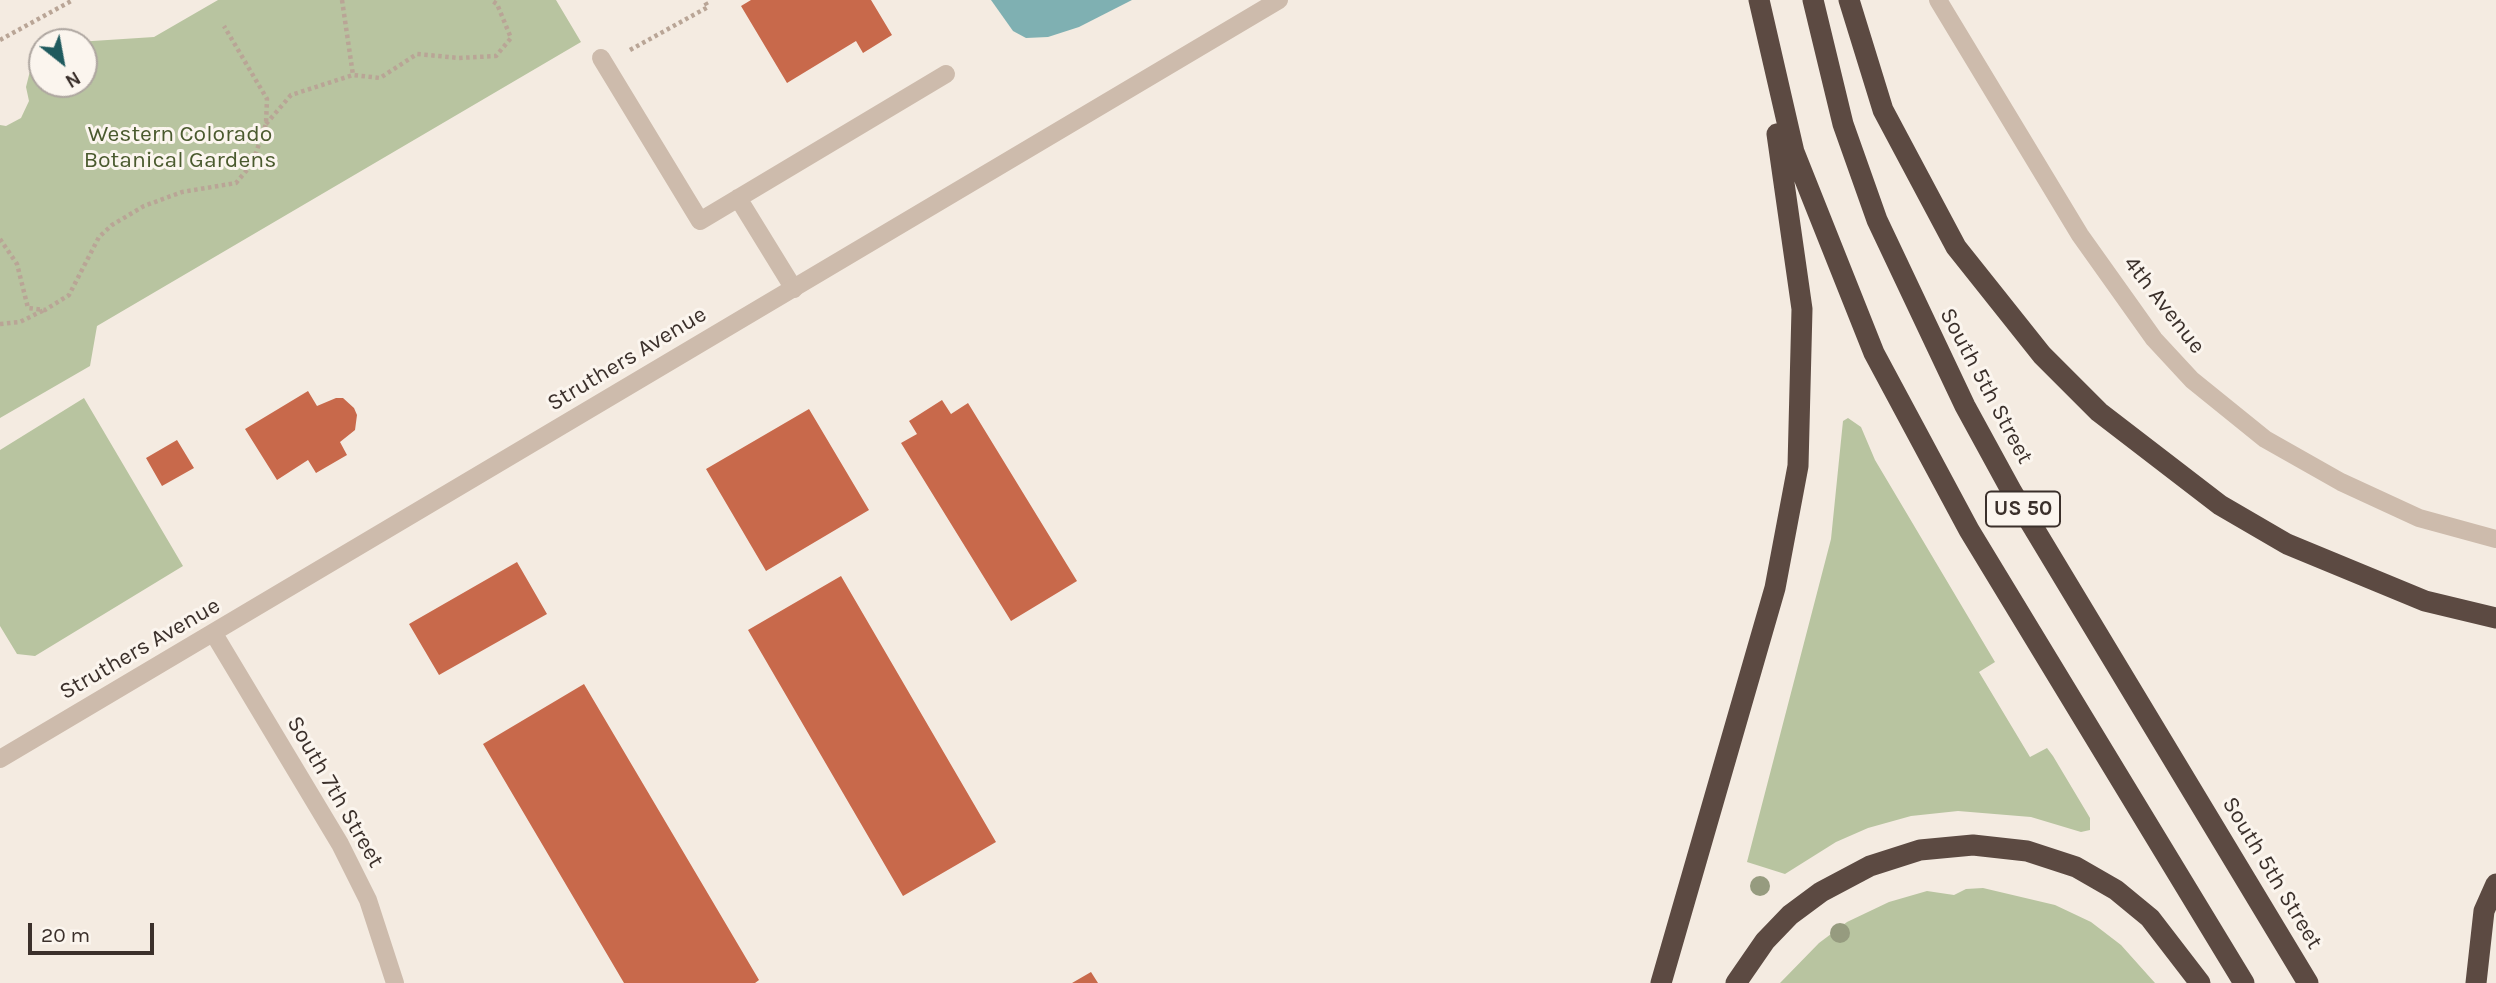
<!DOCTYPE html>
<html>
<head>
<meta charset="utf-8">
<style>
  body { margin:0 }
  #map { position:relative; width:2496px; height:983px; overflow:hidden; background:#f4ebe1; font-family:Karla,sans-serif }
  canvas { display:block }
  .north { position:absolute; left:28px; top:28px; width:70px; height:70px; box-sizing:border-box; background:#fbf5ee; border:2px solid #aea6a0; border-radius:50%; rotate:149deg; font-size:19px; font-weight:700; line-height:28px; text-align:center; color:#3b302b }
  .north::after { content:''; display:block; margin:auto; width:24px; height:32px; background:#1f5a5e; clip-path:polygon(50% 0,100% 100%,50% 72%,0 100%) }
  .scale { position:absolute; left:28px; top:923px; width:126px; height:32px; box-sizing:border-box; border:4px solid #3b302b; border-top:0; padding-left:9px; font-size:21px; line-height:24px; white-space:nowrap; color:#3b302b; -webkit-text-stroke:5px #fbf5ee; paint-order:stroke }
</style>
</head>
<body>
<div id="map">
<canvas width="2496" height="983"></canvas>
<div class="north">N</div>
<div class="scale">20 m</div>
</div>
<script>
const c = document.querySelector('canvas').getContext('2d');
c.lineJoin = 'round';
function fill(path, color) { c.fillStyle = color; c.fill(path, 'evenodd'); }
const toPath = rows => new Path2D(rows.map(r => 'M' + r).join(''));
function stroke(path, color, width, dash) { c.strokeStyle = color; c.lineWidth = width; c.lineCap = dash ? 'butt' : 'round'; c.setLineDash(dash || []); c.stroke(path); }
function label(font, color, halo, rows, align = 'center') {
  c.font = font + ' Karla,sans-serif'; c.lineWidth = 6; c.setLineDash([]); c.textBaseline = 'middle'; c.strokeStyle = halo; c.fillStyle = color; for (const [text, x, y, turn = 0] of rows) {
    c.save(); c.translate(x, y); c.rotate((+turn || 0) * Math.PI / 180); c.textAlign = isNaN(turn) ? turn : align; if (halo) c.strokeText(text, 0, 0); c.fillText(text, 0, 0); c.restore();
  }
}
const green = toPath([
  [218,0,556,0,581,42,97,326,90,366,0,418,0,125,6,126,21,118,29,101,26,87,31,67,42,60,42,84,84,84,84,42,77,42,154,37],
  [84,398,183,566,35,656,17,654,0,626,0,450],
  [1848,418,1861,427,1875,460,1995,662,1979,672,2030,757,2047,748,2053,756,2090,818,2090,830,2081,832,2031,817,1958,811,1911,816,1868,828,1836,842,1785,874,1747,862,1831,539,1843,421],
  [1983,888,2055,905,2091,922,2121,945,2155,983,1780,983,1819,943,1847,922,1889,902,1927,891,1954,895,1966,889]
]);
const water = toPath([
  [991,0,1132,0,1079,27,1048,37,1026,38,1013,31]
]);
const building = toPath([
  [751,0,871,0,892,35,863,53,856,41,787,83,741,6],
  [308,391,317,406,336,398,343,398,354,408,357,415,355,430,340,442,347,455,316,473,308,460,277,480,245,429],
  [942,400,951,414,968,403,1077,581,1011,621,901,443,917,434,909,421],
  [809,409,869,510,766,571,706,469],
  [177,440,194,468,162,486,146,458],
  [517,562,547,614,439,675,409,624],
  [841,576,996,842,903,896,748,630],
  [584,684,759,980,755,983,624,983,483,744],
  [1091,972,1098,983,1072,983]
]);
const path = toPath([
  [342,0,353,75],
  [0,40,73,0],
  [630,50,708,7,704,0],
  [266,124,291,95,353,75,380,78,417,54,459,58,496,56,511,38,497,4,491,0],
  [0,239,17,264,28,308,45,310,69,295,99,237,112,225,144,206,182,192,236,183,252,164,266,124,267,99,224,26],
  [0,324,20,322,44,310]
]);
const lane = toPath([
  [601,58,700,221,946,74],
  [738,198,794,289]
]);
const street = toPath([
  [1938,0,2080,235,2154,339,2192,380,2265,439,2341,482,2419,518,2496,539],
  [214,634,340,844,368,900,395,983],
  [0,759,1279,0]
]);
const highway = toPath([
  [1759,0,1794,152,1874,353,1969,530,2244,983],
  [1813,0,1843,124,1877,220,1965,406,2012,492,2308,983],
  [1849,0,1883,110,1956,247,2042,355,2099,412,2220,505,2287,544,2425,601,2496,618],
  [1661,983,1775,588,1798,466,1802,309,1777,134],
  [1736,983,1765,941,1790,915,1821,892,1870,866,1920,850,1973,845,2027,851,2076,867,2116,890,2150,918,2200,983],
  [2476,983,2484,911,2496,884]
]);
const trees = [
  [1760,886],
  [1840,933]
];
const shields = [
  [2023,509,74]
];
const shieldNames = [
  ["US 50",2023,509]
];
const parkNames = [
  ["Western Colorado",180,134],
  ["Botanical Gardens",180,160]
];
const streetNames = [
  ["4th Avenue",2164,305,52],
  ["Struthers Avenue",627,359,-31],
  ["South 5th Street",1986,386,62],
  ["Struthers Avenue",140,649,-30],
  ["South 7th Street",335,792,60],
  ["South 5th Street",2272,873,59]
];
fill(green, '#b8c4a0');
fill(water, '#7fb0b2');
fill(building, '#c8694b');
stroke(path, '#b9a596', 4.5, [3.5, 3.5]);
stroke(lane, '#cdbbac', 18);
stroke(street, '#cdbbac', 18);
stroke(highway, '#5c4a42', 21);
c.fillStyle = '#969b7f';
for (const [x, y] of trees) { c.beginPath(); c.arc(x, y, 10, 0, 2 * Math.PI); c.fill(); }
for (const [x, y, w] of shields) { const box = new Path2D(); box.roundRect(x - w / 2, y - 17.5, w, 35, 5); c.fillStyle = '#fbf5ee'; c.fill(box); stroke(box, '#3b302b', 2); }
label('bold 21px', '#3b302b', null, shieldNames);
label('23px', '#4a5a2e', '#fbf5ee', parkNames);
label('23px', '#3b302b', '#fbf5ee', streetNames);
</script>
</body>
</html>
